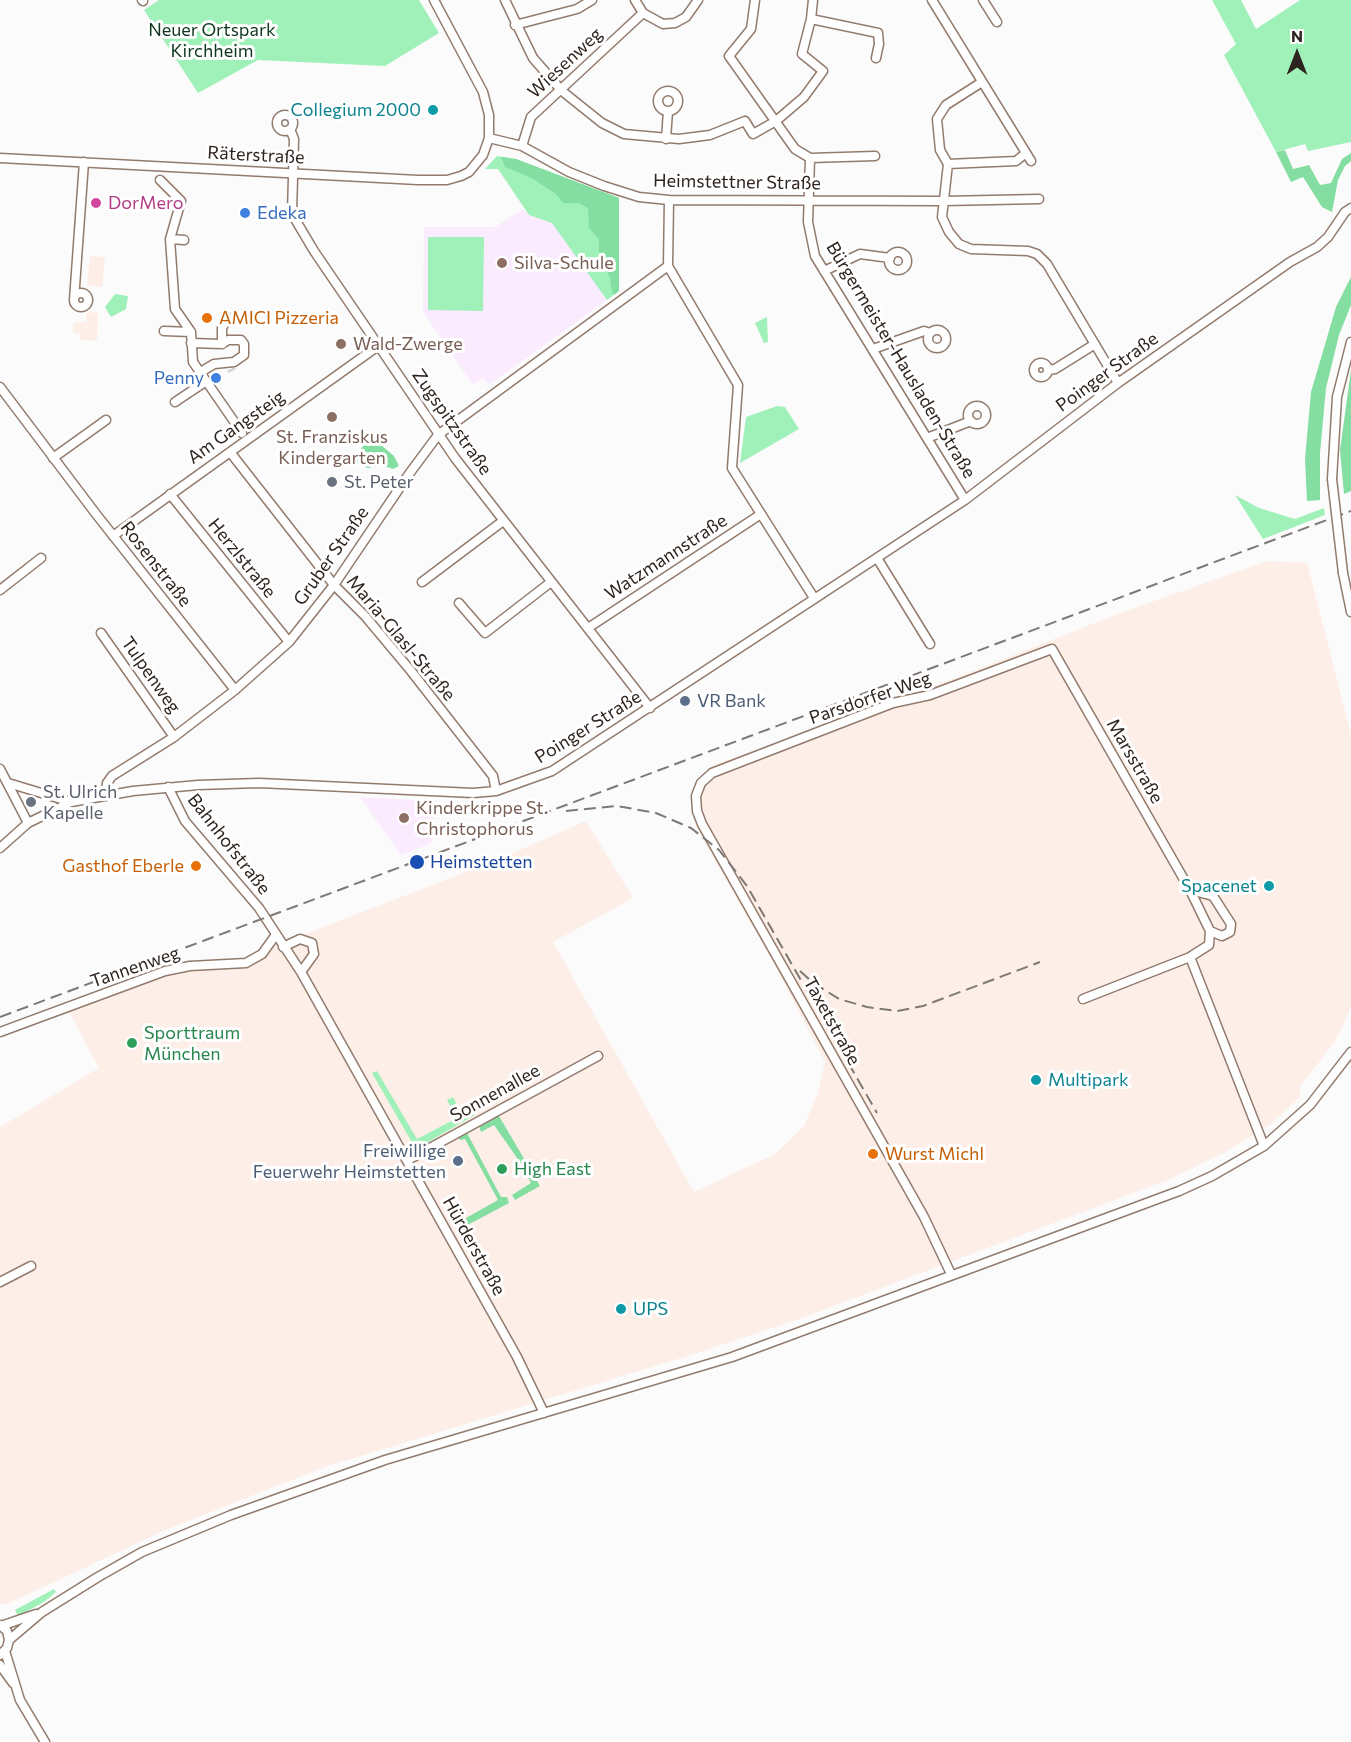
<!DOCTYPE html>
<html>
<head>
<meta charset="utf-8">
<style>
  body { margin:0 }
  #map { position:relative; width:1351px; height:1742px; overflow:hidden; background:#fbfbfb; font-family:Commissioner,sans-serif }
  canvas { display:block }
  .north { position:absolute; left:1267px; top:24px; width:60px; height:60px; -webkit-text-stroke:4px #fff; paint-order:stroke; rotate:0deg; font-size:16px; font-weight:700; line-height:24px; text-align:center; color:#2e241f }
  .north::after { content:''; display:block; margin:auto; width:21px; height:27px; background:#2e241f; clip-path:polygon(50% 0,100% 100%,50% 72%,0 100%) }
</style>
</head>
<body>
<div id="map">
<canvas width="1351" height="1742"></canvas>
<div class="north">N</div>
</div>
<script>
const c = document.querySelector('canvas').getContext('2d');
c.lineJoin = 'round';
function fill(path, color) { c.fillStyle = color; c.fill(path, 'evenodd'); }
const toPath = rows => new Path2D(rows.map(r => 'M' + r).join(''));
function stroke(path, color, width, dash) { c.strokeStyle = color; c.lineWidth = width; c.lineCap = dash ? 'butt' : 'round'; c.setLineDash(dash || []); c.stroke(path); }
function label(font, color, halo, rows, align = 'center') {
  c.font = font + ' Commissioner,sans-serif'; c.lineWidth = 6; c.setLineDash([]); c.textBaseline = 'middle'; c.strokeStyle = halo; c.fillStyle = color; for (const [text, x, y, turn = 0] of rows) {
    c.save(); c.translate(x, y); c.rotate((+turn || 0) * Math.PI / 180); c.textAlign = isNaN(turn) ? turn : align; if (halo) c.strokeText(text, 0, 0); c.fillText(text, 0, 0); c.restore();
  }
}
const built = toPath([
  [90,256,105,257,102,287,87,285],
  [87,312,98,313,97,341,80,340,80,334,73,333,74,322,86,322],
  [1267,561,1307,563,1351,734,1351,1008,1334,1043,1299,1088,1301,1096,1272,1123,1224,1153,1170,1179,1128,1195,799,1319,688,1356,325,1467,168,1529,7,1604,0,1604,0,1127,99,1068,69,1012,165,974,188,969,243,967,274,946,492,862,586,821,633,898,553,942,694,1192,775,1154,804,1126,817,1095,825,1062,774,964,696,827,690,799,698,780,711,766,958,677,1115,615]
]);
const education = toPath([
  [523,209,529,215,552,222,607,300,489,385,483,378,473,385,423,312,424,227,495,227],
  [360,797,434,801,435,835,430,844,401,855]
]);
const green = toPath([
  [159,0,419,0,439,33,385,66,258,60,198,93,144,10],
  [1212,0,1241,0,1256,29,1300,0,1351,0,1351,142,1308,151,1305,144,1276,152,1224,55,1236,44],
  [497,156,516,159,619,198,619,291,607,300,552,223,529,215,498,169,485,169],
  [428,237,484,237,483,311,428,310],
  [115,294,128,296,126,309,111,317,105,307],
  [767,317,768,342,764,343,755,323],
  [777,406,785,407,799,429,740,463,746,417],
  [1235,495,1259,508,1295,519,1324,508,1325,515,1263,539],
  [377,1071,417,1139,457,1118,447,1100,453,1097,462,1114,472,1110,475,1115,421,1146,414,1146,372,1073],
  [54,1589,56,1592,44,1602,18,1616,15,1610]
]);
const forest = toPath([
  [1285,150,1293,169,1309,165,1320,185,1331,183,1342,159,1351,153,1351,161,1345,166,1338,180,1332,212,1322,207,1303,177,1291,182,1276,152],
  [501,157,516,159,619,198,619,291,614,295,612,292,610,278,599,254,599,239,589,228,588,208,579,203,563,203,556,194,532,178,505,167],
  [1351,277,1351,305,1339,335,1326,388,1320,453,1320,500,1307,501,1305,459,1311,392,1336,307],
  [1351,370,1351,491,1344,494,1340,450],
  [375,440,394,456,399,466,393,469,382,465,368,468,358,464,355,458,363,446],
  [499,1116,540,1186,515,1200,512,1195,531,1183,522,1165,494,1125,481,1132,479,1126],
  [467,1133,501,1197,507,1197,509,1203,460,1229,454,1217,459,1222,498,1200,465,1139,460,1140,458,1138]
]);
const minorTunnel = toPath([
  [231,369,232,371]
]);
const minor = toPath([
  [142,0,143,1],
  [505,0,533,58,562,91,602,123,624,134,679,139,710,135,745,121,753,134,776,121,804,97,823,71,802,54,811,19,813,0],
  [635,0,643,13,663,24,675,23,686,17,698,0],
  [755,0,751,29,729,56,795,149,810,158],
  [932,0,1031,161],
  [983,0,997,22],
  [811,19,878,33,879,44,876,58],
  [515,25,577,9,592,0],
  [982,82,946,105,937,119,940,150,948,164,942,217,949,232,959,244,971,249,1028,251,1037,254,1047,264,1118,383],
  '658 101a10 10 0 1 1 20 0a10 10 0 1 1-20 0Z',
  '277 123a8 8 0 1 1 16 0a8 8 0 1 1-16 0Z',
  [290,129,294,139,292,214,314,251,455,458,650,708],
  [489,138,522,146,569,172,604,186,639,197,669,200,944,201,1039,199],
  [666,139,668,111],
  [522,146,531,117,643,13],
  [0,158,418,180,447,180,461,176,469,172,483,155,489,138,489,115,483,92,434,0],
  [810,158,808,222,815,256,965,500],
  [810,158,875,156],
  [948,164,1016,161,1026,153],
  [160,180,181,201,170,239,175,309,191,332,193,362,242,433],
  [669,200,668,266,738,385,732,468,814,598],
  [170,239,184,240],
  '889 261a9 9 0 1 1 18 0a9 9 0 1 1-18 0Z',
  [824,271,860,254,890,258],
  '74 300a7 7 0 1 1 14 0a7 7 0 1 1-14 0Z',
  [74,300,84,162],
  '928 339a9 9 0 1 1 18 0a9 9 0 1 1-18 0Z',
  [164,331,191,332],
  [191,343,222,344,222,328,228,318],
  [873,349,924,331,930,333],
  '1034 370a7 7 0 1 1 14 0a7 7 0 1 1-14 0Z',
  [1048,370,1055,369,1095,344],
  [199,373,214,364,234,362,244,355,244,344,241,340,228,340,222,344],
  [0,387,96,514,235,690],
  [175,402,205,382],
  '968 415a9 9 0 1 1 18 0a9 9 0 1 1-18 0Z',
  [927,438,971,421],
  [230,452,334,585,365,616,411,671,493,776,496,791],
  [53,458,106,420],
  [1332,479,1337,397,1351,342],
  [170,494,289,642],
  [113,536,378,346],
  [877,558,930,644],
  [1343,573,1351,612],
  [422,582,503,521],
  [0,590,41,558],
  [459,603,485,633,551,582],
  [588,628,761,514],
  [101,633,174,737],
  [0,769,28,823],
  [8,783,71,802],
  [168,787,185,821,259,908,301,972,517,1357,544,1413],
  [106,795,107,783,112,776,174,737,235,690,289,642,334,585,409,474,438,435,668,266],
  [0,848,28,823,71,802,133,791,198,785,259,783,473,793,496,791,552,771,965,500,1118,383,1290,262,1317,247,1328,237,1345,212,1351,208],
  [1190,890,1213,896,1231,924,1230,932,1222,936,1210,931],
  [283,947,300,939,312,943,314,954,301,972],
  [1190,957,1264,1146],
  [0,1032,165,971,190,966,246,963,262,954,275,936],
  [408,1160,598,1056],
  [951,1274,924,1217,702,824,697,811,696,796,701,783,712,773,893,703,930,695,1052,649,1190,890,1210,931,1209,945,1190,957,1083,999],
  [0,1282,31,1266],
  [0,1625,7,1631,9,1640,7,1648,0,1655],
  [1,1626,36,1614],
  [9,1640,42,1612,98,1577,142,1552,231,1515,385,1460,732,1357,1179,1191,1212,1176,1264,1146,1310,1105,1351,1052],
  [5,1651,20,1700,45,1742],
  [0,1665,13,1683]
]);
const rail = toPath([
  [566,811,617,806,656,813,691,828,719,850,747,886,877,1113],
  [800,971,812,982,839,999,867,1007,897,1011,923,1006,1040,962],
  [0,1017,1351,511]
]);
const minorBridge = toPath([
  [1332,479,1343,573]
]);
const markers = [
  [433,110,6,"#0f9aa8"],
  [96,203,6,"#d1479c"],
  [245,213,6,"#3f7fe0"],
  [502,263,6,"#8d6e63"],
  [207,318,6,"#e8710a"],
  [341,344,6,"#8d6e63"],
  [216,378,6,"#3f7fe0"],
  [332,417,6,"#8d6e63"],
  [332,482,6,"#6b7280"],
  [685,701,6,"#5c6f8a"],
  [31,802,6,"#6b7280"],
  [404,818,6,"#8d6e63"],
  [417,862,8,"#1a4fb4"],
  [196,866,6,"#e8710a"],
  [1269,886,6,"#0f9aa8"],
  [132,1043,6,"#2e9e5b"],
  [1036,1080,6,"#0f9aa8"],
  [873,1154,6,"#e8710a"],
  [458,1161,6,"#5c6f8a"],
  [502,1169,6,"#2e9e5b"],
  [621,1309,6,"#0f9aa8"]
];
const parkNames = [
  ["Neuer Ortspark",212,30],
  ["Kirchheim",212,51]
];
const streetNames = [
  ["Wiesenweg",565,63,-43],
  ["Räterstraße",256,155,3],
  ["Heimstettner Straße",737,182,1],
  ["Bürgermeister-Hausladen-Straße",901,360,59],
  ["Poinger Straße",1107,372,-36],
  ["Zugspitzstraße",452,422,55],
  ["Am Gangsteig",236,427,-35],
  ["Gruber Straße",331,556,-55],
  ["Watzmannstraße",666,557,-33],
  ["Herzlstraße",242,558,51],
  ["Rosenstraße",156,564,52],
  ["Maria-Glasl-Straße",401,638,50],
  ["Tulpenweg",151,675,55],
  ["Parsdorfer Weg",870,698,-19],
  ["Poinger Straße",588,727,-32],
  ["Marsstraße",1135,761,60],
  ["Bahnhofstraße",229,844,52],
  ["Tannenweg",135,967,-19],
  ["Taxetstraße",832,1021,61],
  ["Sonnenallee",495,1093,-29],
  ["Hürderstraße",474,1246,61]
];
const cultureNames = [
  ["Collegium 2000",421,110],
  ["Spacenet",1257,886],
  ["Multipark",1048,1080,"left"],
  ["UPS",633,1309,"left"]
];
const hotelNames = [
  ["DorMero",108,203]
];
const shopNames = [
  ["Edeka",257,213],
  ["Penny",204,378,"right"]
];
const educationNames = [
  ["Silva-Schule",514,263],
  ["Wald-Zwerge",353,344],
  ["St. Franziskus",332,437,"center"],
  ["Kindergarten",332,458,"center"],
  ["Kinderkrippe St.",416,808],
  ["Christophorus",416,829]
];
const foodNames = [
  ["AMICI Pizzeria",219,318],
  ["Gasthof Eberle",184,866,"right"],
  ["Wurst Michl",885,1154]
];
const worshipNames = [
  ["St. Peter",344,482],
  ["St. Ulrich",43,792],
  ["Kapelle",43,813]
];
const serviceNames = [
  ["VR Bank",697,701],
  ["Freiwillige",446,1151,"right"],
  ["Feuerwehr Heimstetten",446,1172,"right"]
];
const transitNames = [
  ["Heimstetten",430,862]
];
const leisureNames = [
  ["Sporttraum",144,1033],
  ["München",144,1054],
  ["High East",514,1169]
];
fill(built, '#fdefe8');
fill(education, '#fbebfe');
fill(green, '#a0f1b9');
fill(forest, '#84dda1');
stroke(minorTunnel, '#d2d0cf', 8, [8, 4]);
stroke(minor, '#927b6d', 11);
stroke(minor, '#fff', 8);
stroke(rail, '#7f7976', 2, [12, 6]);
stroke(minorBridge, '#927b6d', 11, []);
stroke(minorBridge, '#fff', 8);
for (const [x, y, r, color] of markers) { const dot = new Path2D(); dot.arc(x, y, r, 0, 2 * Math.PI); c.fillStyle = color; c.fill(dot); stroke(dot, '#fff', 2); }
label('18px', '#0f361e', '#fff', parkNames);
label('18px', '#2e241f', '#fff', streetNames);
label('18px', '#0d838f', '#fff', cultureNames, 'right');
label('18px', '#b23c85', '#fff', hotelNames, 'left');
label('18px', '#366cbe', '#fff', shopNames, 'left');
label('18px', '#785e54', '#fff', educationNames, 'left');
label('18px', '#c56008', '#fff', foodNames, 'left');
label('18px', '#5b616d', '#fff', worshipNames, 'left');
label('18px', '#4e5e75', '#fff', serviceNames, 'left');
label('18px', '#164399', '#fff', transitNames, 'left');
label('18px', '#27864d', '#fff', leisureNames, 'left');
</script>
</body>
</html>
